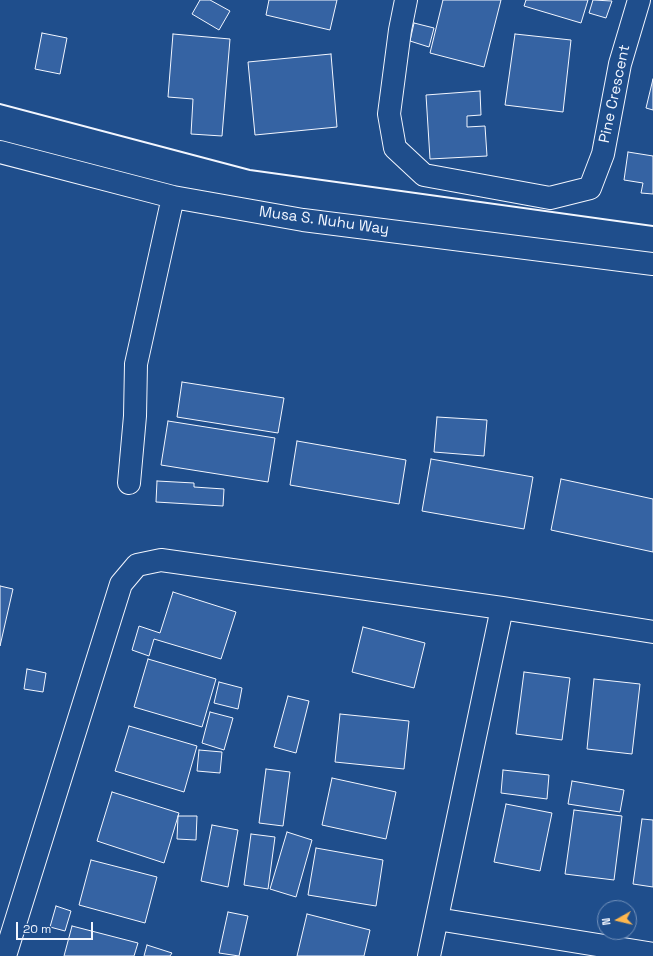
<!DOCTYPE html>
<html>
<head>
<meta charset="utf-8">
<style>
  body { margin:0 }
  #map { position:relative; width:653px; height:956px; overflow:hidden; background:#1f4e8c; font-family:"Space Grotesk",sans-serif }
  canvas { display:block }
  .north { position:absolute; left:597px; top:900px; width:40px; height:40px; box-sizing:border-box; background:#1f4e8c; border:1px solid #7391ba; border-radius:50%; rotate:262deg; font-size:11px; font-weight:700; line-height:16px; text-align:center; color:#f2f6ff }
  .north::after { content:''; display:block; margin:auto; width:14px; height:18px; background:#ffb74d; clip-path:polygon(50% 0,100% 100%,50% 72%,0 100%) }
  .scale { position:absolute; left:16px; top:922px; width:77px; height:18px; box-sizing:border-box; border:2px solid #f2f6ff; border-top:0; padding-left:5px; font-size:12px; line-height:14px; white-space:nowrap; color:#f2f6ff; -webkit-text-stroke:3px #1f4e8c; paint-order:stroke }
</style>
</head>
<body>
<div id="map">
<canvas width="653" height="956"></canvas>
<div class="north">N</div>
<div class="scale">20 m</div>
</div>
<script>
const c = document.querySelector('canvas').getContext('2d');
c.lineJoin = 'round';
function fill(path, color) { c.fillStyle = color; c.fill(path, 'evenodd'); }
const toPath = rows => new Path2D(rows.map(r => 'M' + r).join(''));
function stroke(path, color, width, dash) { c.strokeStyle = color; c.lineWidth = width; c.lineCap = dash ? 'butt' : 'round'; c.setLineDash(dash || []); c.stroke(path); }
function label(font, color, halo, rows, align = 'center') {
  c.font = font + ' "Space Grotesk",sans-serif'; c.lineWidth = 3; c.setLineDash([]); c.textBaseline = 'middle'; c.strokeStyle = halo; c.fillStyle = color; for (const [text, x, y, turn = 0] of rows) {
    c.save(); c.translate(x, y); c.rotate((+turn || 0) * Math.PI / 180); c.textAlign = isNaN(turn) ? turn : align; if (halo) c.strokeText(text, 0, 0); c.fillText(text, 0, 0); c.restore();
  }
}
const building = toPath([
  [200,0,210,0,230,11,219,30,192,14,200,0],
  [269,0,337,0,330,30,266,15,269,0],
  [443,0,501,0,484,67,430,53,443,0],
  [526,0,588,0,581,23,524,6,526,0],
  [593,0,612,1,606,18,589,13,593,0],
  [414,23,434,28,429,47,410,41,414,23],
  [42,33,67,38,60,74,35,69,42,33],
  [173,34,230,39,222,136,191,134,193,99,168,97,173,34],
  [515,34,571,40,563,112,505,105,515,34],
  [331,54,337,127,255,135,248,62,331,54],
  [653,79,653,110,646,108,653,79],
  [480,91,481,115,467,116,467,127,485,126,487,156,430,159,426,95,480,91],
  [628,152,653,156,653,194,641,193,643,183,624,180,628,152],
  [182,382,284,398,278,433,177,417,182,382],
  [437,417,487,420,484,456,434,452,437,417],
  [168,421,275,438,268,482,161,465,168,421],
  [297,441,406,460,399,504,290,485,297,441],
  [431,459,533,477,524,529,422,511,431,459],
  [561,479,653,499,653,552,551,530,561,479],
  [157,481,194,483,194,487,224,489,223,506,156,502,157,481],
  [0,586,13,589,0,646,0,586],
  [173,592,236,612,221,659,154,639,149,656,132,650,139,626,160,633,173,592],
  [363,627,425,643,414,688,352,672,363,627],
  [148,659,216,679,202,727,134,707,148,659],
  [27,669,46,673,43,692,24,689,27,669],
  [524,672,570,678,562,740,516,734,524,672],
  [594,679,640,684,632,754,587,749,594,679],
  [219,682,242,688,238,709,214,703,219,682],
  [288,696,309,701,296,753,274,747,288,696],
  [210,712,233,718,224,750,202,743,210,712],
  [340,714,409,721,404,769,335,762,340,714],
  [129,726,197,746,184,792,115,771,129,726],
  [199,750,222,752,220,773,197,771,199,750],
  [266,769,290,772,283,826,259,823,266,769],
  [503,770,549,775,547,799,501,793,503,770],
  [332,778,396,792,386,839,322,825,332,778],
  [572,781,624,790,620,812,568,804,572,781],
  [112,792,179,813,164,863,97,841,112,792],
  [506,804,552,813,540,871,494,862,506,804],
  [574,810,622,816,614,880,565,874,574,810],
  [178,816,197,816,196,840,177,839,178,816],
  [642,819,653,820,653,887,633,884,642,819],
  [212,825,238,830,228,887,201,881,212,825],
  [287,832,312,840,296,897,270,889,287,832],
  [251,834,275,837,268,889,244,885,251,834],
  [316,848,383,860,376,906,308,895,316,848],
  [91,860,157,877,145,923,79,905,91,860],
  [56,906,71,911,65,931,50,927,56,906],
  [228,912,248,916,239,956,219,953,228,912],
  [307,914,370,930,364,956,297,956,307,914],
  [72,926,138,943,134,956,64,956,72,926],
  [147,945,172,953,170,956,144,956,147,945]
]);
const minor = toPath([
  [406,0,400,30,389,114,395,148,424,175,550,198,590,188,603,154,620,64,639,0],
  [0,152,173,197,303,220,653,264],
  [129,483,135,416,136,364,173,197],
  [437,919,653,954],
  [5,956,121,584,137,565,161,560,502,608,653,632],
  [429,956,502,608]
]);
const wall = toPath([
  [0,104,250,170,653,226]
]);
const streetNames = [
  ["Pine Crescent",615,94,-78],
  ["Musa S. Nuhu Way",324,221,8]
];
fill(building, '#3563a3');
stroke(building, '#f2f6ff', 1);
stroke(minor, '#f2f6ff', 24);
stroke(minor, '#1f4e8c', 22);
stroke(wall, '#f2f6ff', 2);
label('15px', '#f2f6ff', '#1f4e8c', streetNames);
</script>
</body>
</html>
